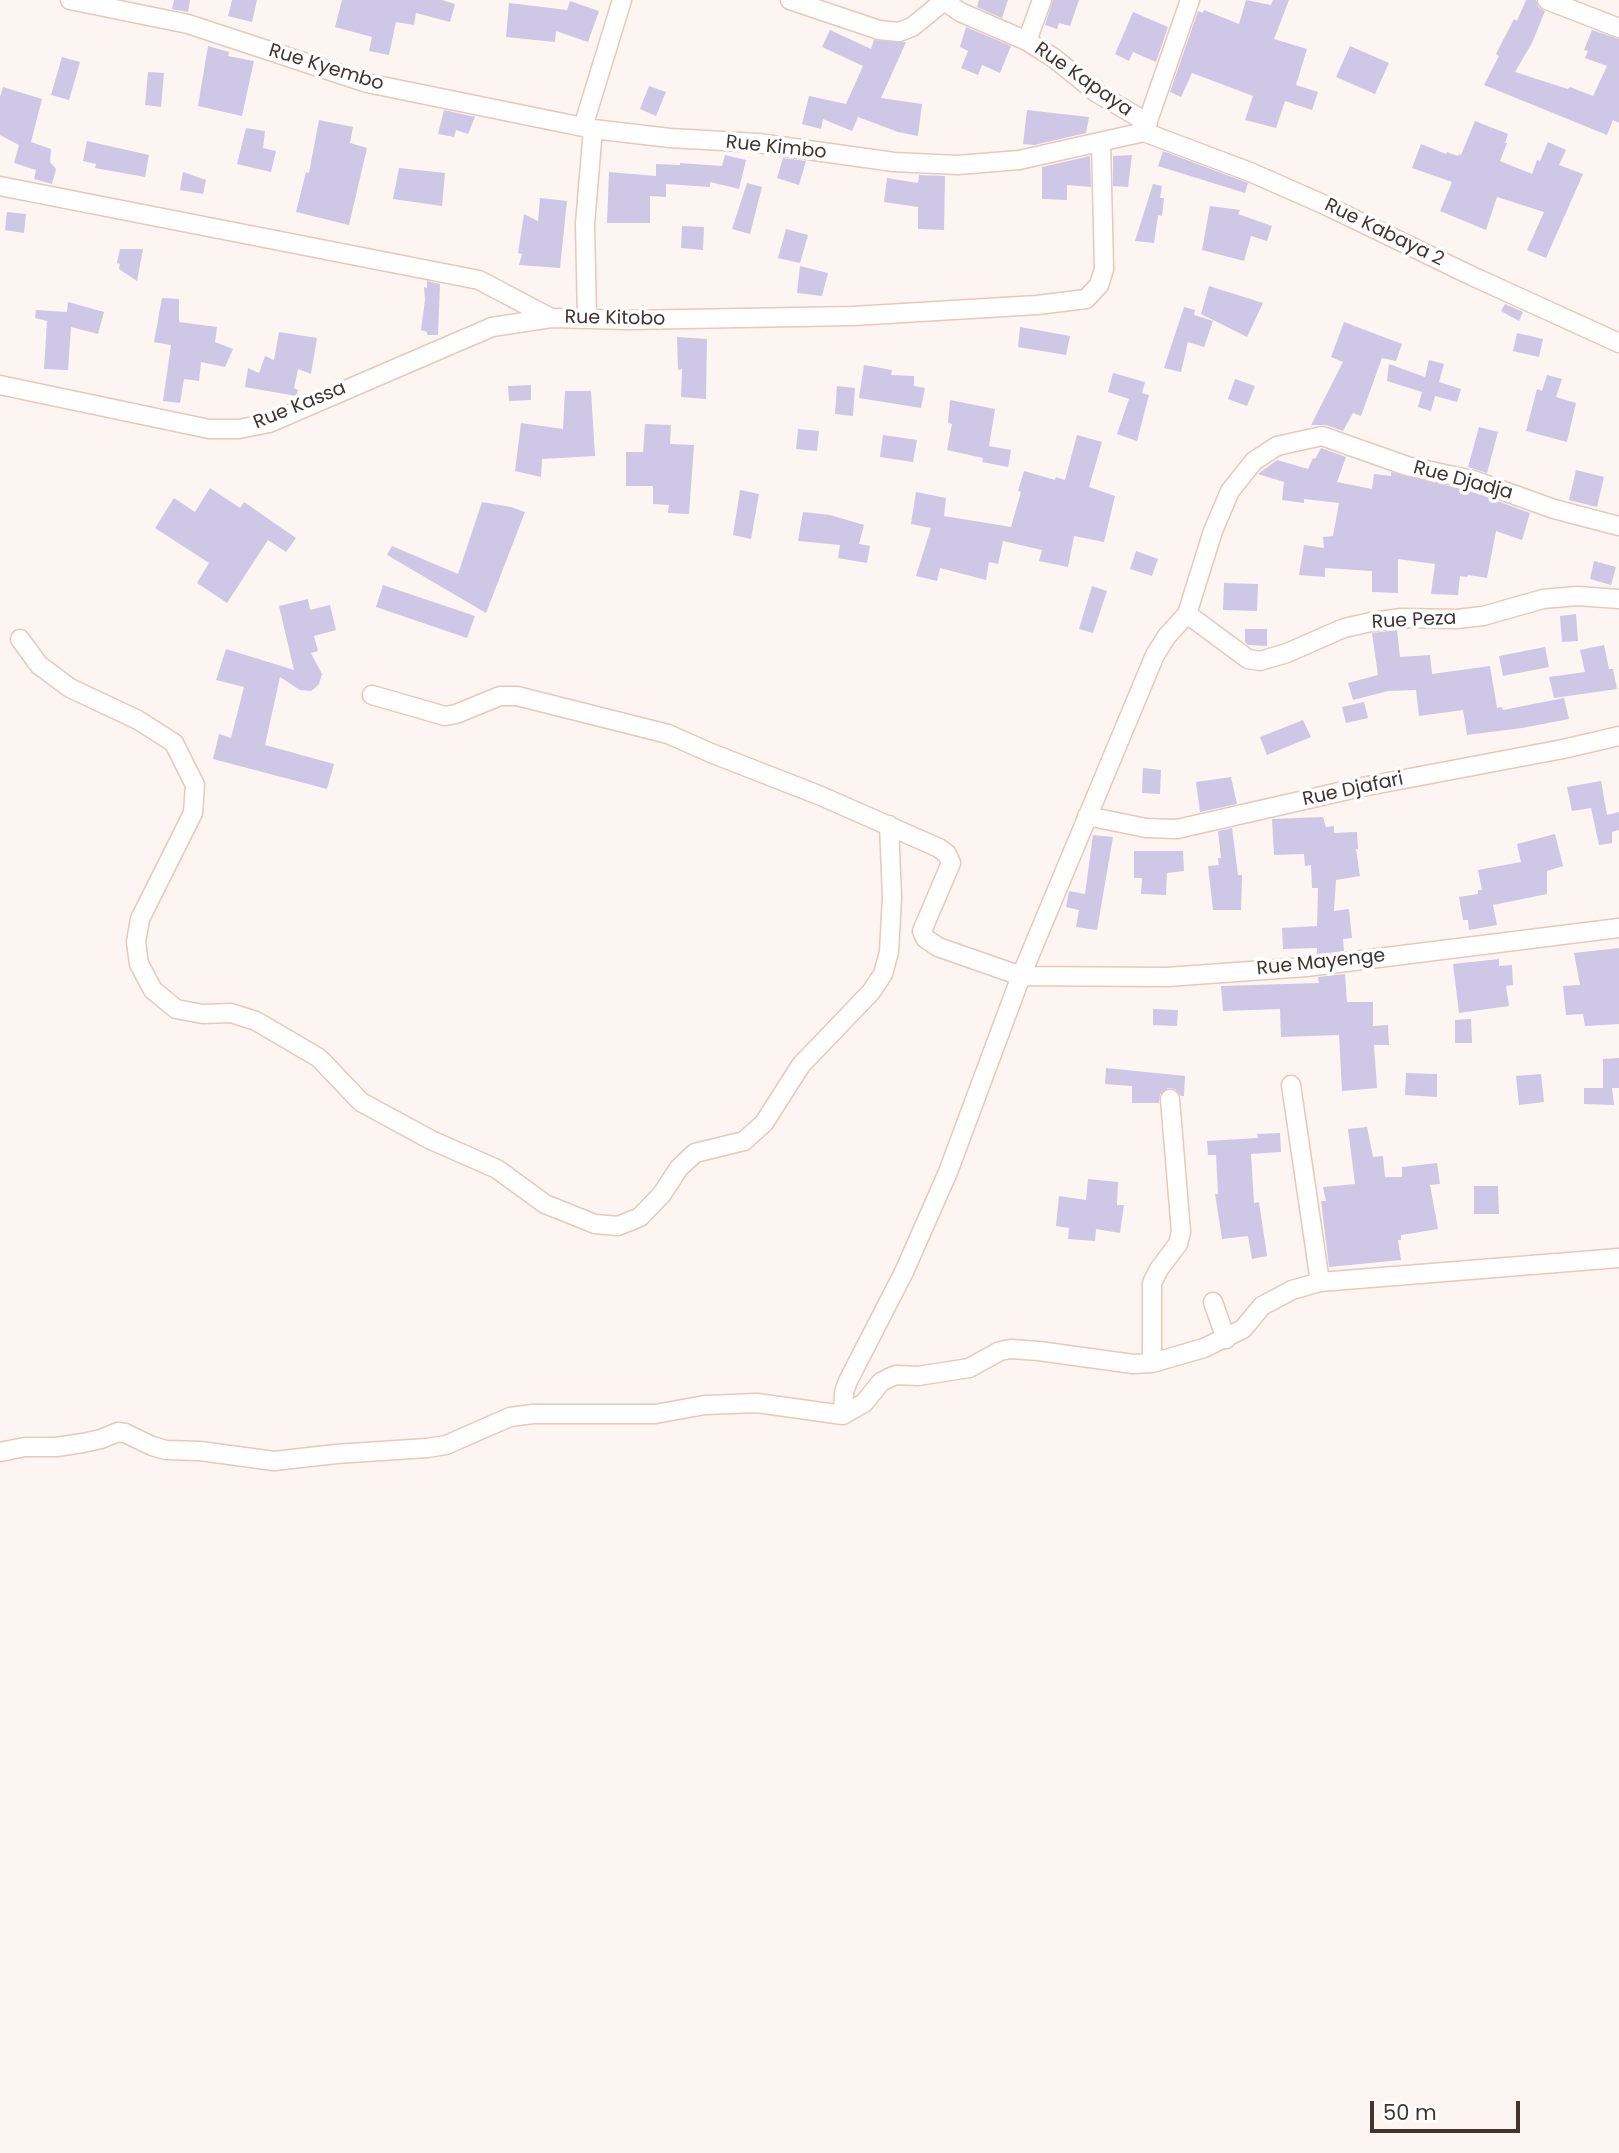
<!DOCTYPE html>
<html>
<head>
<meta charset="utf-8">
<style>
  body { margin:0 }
  #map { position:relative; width:1619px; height:2153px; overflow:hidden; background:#fcf5f2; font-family:Poppins,sans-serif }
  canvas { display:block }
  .scale { position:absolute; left:1370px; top:2101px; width:150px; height:32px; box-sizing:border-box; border:4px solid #42342f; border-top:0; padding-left:9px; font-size:21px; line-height:24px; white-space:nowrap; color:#42342f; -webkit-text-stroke:5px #fff; paint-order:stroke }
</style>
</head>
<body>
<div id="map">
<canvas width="1619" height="2153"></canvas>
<div class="scale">50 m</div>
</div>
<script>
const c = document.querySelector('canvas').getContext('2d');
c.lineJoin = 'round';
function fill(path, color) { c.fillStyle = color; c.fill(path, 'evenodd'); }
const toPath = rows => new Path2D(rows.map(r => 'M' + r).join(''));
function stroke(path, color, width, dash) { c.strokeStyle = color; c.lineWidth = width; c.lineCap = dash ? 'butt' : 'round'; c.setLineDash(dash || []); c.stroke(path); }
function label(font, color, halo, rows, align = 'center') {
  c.font = font + ' Poppins,sans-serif'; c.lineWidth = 7; c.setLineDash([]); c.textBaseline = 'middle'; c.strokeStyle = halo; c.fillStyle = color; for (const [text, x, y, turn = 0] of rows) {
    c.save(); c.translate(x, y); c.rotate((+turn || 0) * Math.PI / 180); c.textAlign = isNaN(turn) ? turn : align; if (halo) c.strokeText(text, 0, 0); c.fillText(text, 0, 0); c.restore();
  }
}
const building = toPath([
  [174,0,190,0,188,12,172,9],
  [232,0,257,0,252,22,228,16],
  [342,0,442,0,455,4,450,22,416,13,414,25,396,22,389,55,369,51,372,37,335,27],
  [979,0,1008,0,1002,18,977,7],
  [1053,0,1079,0,1070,26,1059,23,1057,29,1045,25],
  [1246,0,1271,5,1273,0,1289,0,1274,39,1307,49,1296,85,1318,92,1312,110,1285,101,1276,128,1245,120,1253,96,1192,73,1181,97,1170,92,1198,11,1203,13,1204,10,1239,24],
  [1526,0,1536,0,1539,8,1545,11,1532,43,1515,72,1568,89,1570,87,1593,96,1607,66,1585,58,1588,51,1584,50,1592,30,1619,39,1619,123,1613,120,1607,135,1484,85,1499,56,1496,54,1514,19,1517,21],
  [570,1,599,11,588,42,556,31,555,42,506,37,509,3,567,10],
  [1133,12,1168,27,1156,62,1133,52,1129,61,1115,54],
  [966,27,1011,46,1000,73,982,65,978,75,961,68,968,51,960,47],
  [830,30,871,49,874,40,906,42,881,98,922,104,918,136,898,132,858,117,852,131,823,119,821,129,802,124,809,96,846,104,863,66,822,47],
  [208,46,229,52,228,56,254,61,242,116,198,106],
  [1350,46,1389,63,1375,94,1336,77],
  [62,57,80,62,69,100,51,95],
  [148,72,164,73,161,107,145,105],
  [649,86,666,92,656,116,640,109],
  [3,87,42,99,31,142,51,149,50,162,56,169,52,184,34,179,36,170,14,163,19,145,0,135,0,97],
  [444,110,475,117,468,134,456,130,454,137,438,134],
  [1027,110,1089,117,1086,133,1034,145,1023,144],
  [319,120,353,127,350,143,367,148,349,225,296,212,306,172,309,173],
  [1475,121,1508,134,1505,143,1507,143,1500,161,1532,174,1537,160,1540,161,1548,142,1566,150,1559,165,1583,174,1546,258,1527,250,1544,212,1497,197,1486,230,1440,211,1452,182,1412,168,1421,144,1446,154,1447,152,1458,156,1459,154,1461,155],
  [246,128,265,131,263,148,276,151,271,172,237,164],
  [87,141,149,155,145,177,95,168,96,164,83,161],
  [1163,151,1248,183,1245,193,1158,166],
  [725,155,746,160,739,189,710,182,710,187,666,184,666,197,650,196,650,223,607,223,609,172,656,176,656,164,680,165,680,163,722,166],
  [1132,155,1128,187,1113,186,1113,156],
  [1090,156,1091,187,1067,185,1067,200,1042,199,1042,167],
  [783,158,806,161,799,185,777,178],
  [399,168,445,173,442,206,393,199],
  [183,172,206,180,203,194,180,190],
  [919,175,945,176,944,230,918,229,918,207,884,202,887,178,918,183],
  [747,183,762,187,750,234,732,229],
  [1153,184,1162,186,1160,198,1164,198,1162,216,1158,215,1154,243,1135,241],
  [540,198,567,201,560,268,519,265,522,254,518,253,524,214,538,221],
  [1210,206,1240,210,1238,214,1272,226,1267,241,1251,236,1244,261,1202,250],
  [7,212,26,214,24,233,5,230],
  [682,226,704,227,703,250,681,248],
  [786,229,808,235,800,263,778,258],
  [120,249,143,249,137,281,119,269,120,264,117,263],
  [800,266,828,273,822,296,797,293],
  [427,281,440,284,438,335,427,335,427,332,421,330,425,300,424,287,427,288],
  [1209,286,1263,303,1247,337,1201,314],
  [162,298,179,299,179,322,217,327,215,342,233,349,225,367,201,362,199,381,184,379,180,403,163,401,171,345,154,342],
  [68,302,104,312,98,334,71,327,68,370,44,369,47,321,35,318,36,310,67,312],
  [1505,304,1523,312,1519,321,1501,311],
  [1184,307,1195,310,1194,315,1213,321,1204,347,1188,342,1181,372,1164,368],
  [1344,322,1402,344,1396,361,1382,358,1361,416,1353,413,1343,431,1326,425,1311,425,1343,362,1331,357],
  [1020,327,1070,336,1066,355,1018,347],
  [279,332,317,338,311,374,298,369,294,388,298,390,296,396,245,387,248,368,259,373,265,356,274,360],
  [1517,333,1543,339,1539,357,1513,351],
  [677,337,707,339,706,399,681,397,682,369,678,370],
  [1429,360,1444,364,1439,382,1461,389,1457,402,1435,396,1431,411,1418,407,1422,392,1387,381,1389,364,1425,377],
  [864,365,892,370,891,375,914,376,914,386,925,388,921,408,859,398],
  [1113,373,1145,382,1142,393,1149,395,1137,441,1117,434,1129,399,1108,392],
  [1547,375,1562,379,1556,397,1576,403,1567,442,1526,431,1537,389,1542,391],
  [1235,379,1255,386,1247,406,1228,399],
  [531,385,531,400,509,401,508,386],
  [837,386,855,388,853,416,835,414],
  [565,391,591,391,595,456,542,459,541,477,515,471,521,423,563,429],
  [950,400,995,409,989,446,1011,450,1008,467,982,462,983,458,947,450,952,424,948,423],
  [645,424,671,425,670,444,694,445,689,514,668,513,669,505,653,504,653,486,626,486,626,452,643,452],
  [1479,427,1498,432,1487,473,1468,467],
  [798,429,819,431,817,451,796,449],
  [883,435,917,440,913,462,880,457],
  [1077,435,1102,442,1089,487,1115,496,1104,542,1074,536,1068,567,1039,561,1042,550,1003,541,998,564,989,562,986,580,940,568,937,581,916,576,931,528,911,524,916,492,946,498,944,516,1011,527,1021,492,1018,491,1024,471,1055,480,1056,477,1065,480],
  [1321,448,1346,457,1337,482,1372,489,1374,474,1391,476,1391,472,1470,491,1530,513,1522,540,1496,531,1487,578,1468,575,1467,577,1460,576,1458,595,1431,594,1435,564,1398,559,1398,593,1372,592,1372,571,1325,568,1325,577,1299,575,1304,545,1324,548,1323,537,1333,536,1339,503,1304,499,1304,503,1282,500,1284,482,1258,474,1277,460,1308,469,1313,458,1315,459],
  [1576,470,1604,477,1597,507,1569,500],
  [210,488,240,508,244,502,296,538,286,552,268,540,227,603,197,583,209,563,155,528,174,498,195,512],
  [740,490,759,494,751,539,733,535],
  [482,502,511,507,525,512,486,613,387,555,392,546,458,574],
  [803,512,830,515,864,525,859,544,870,546,867,563,838,558,840,545,798,541],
  [1136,551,1158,559,1152,576,1130,569],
  [1594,561,1616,567,1611,585,1590,579],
  [1224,583,1258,584,1257,611,1223,610],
  [383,585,475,616,467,638,376,607],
  [1092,586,1107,591,1093,633,1079,629],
  [308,599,310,610,330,605,336,630,314,636,318,651,311,653,322,674,319,684,315,688,311,691,300,690,280,677,265,745,334,764,327,789,213,759,219,734,231,738,244,687,216,680,226,649,294,670,279,606],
  [1576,614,1578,641,1562,642,1560,616],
  [1245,629,1267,629,1267,646,1248,645,1245,642],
  [1397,630,1400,657,1430,655,1432,674,1490,666,1497,708,1502,707,1503,710,1564,698,1569,719,1522,728,1467,735,1463,710,1419,716,1416,690,1388,691,1353,700,1348,683,1378,675,1372,633],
  [1604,645,1609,669,1613,669,1617,689,1554,698,1549,677,1585,672,1580,650],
  [1545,647,1549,667,1503,676,1499,656],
  [1364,702,1368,718,1346,723,1342,707],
  [1303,720,1311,737,1267,755,1260,737],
  [1143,768,1161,770,1160,794,1142,793],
  [1231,777,1237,804,1200,812,1196,782],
  [1601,781,1607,815,1619,812,1619,830,1612,832,1612,843,1599,845,1591,808,1572,811,1567,787],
  [1323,817,1326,827,1334,826,1334,833,1357,832,1358,849,1356,849,1360,876,1336,880,1334,911,1349,909,1352,938,1343,939,1344,951,1317,954,1317,948,1283,949,1282,928,1317,926,1318,888,1312,888,1311,865,1305,866,1304,854,1274,855,1272,819],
  [1232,828,1238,875,1242,875,1241,910,1213,910,1208,866,1219,865,1218,858,1221,858,1218,831],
  [1555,834,1563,866,1547,871,1547,894,1493,905,1497,925,1469,930,1468,920,1463,920,1459,897,1478,894,1478,890,1482,890,1478,870,1521,862,1517,844],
  [1093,835,1113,837,1097,930,1076,927,1079,910,1066,907,1069,891,1085,894],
  [1134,851,1183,851,1184,871,1167,873,1166,895,1141,894,1142,878,1134,878],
  [1619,948,1619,1024,1585,1026,1583,1014,1566,1015,1563,986,1580,985,1574,953],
  [1499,959,1499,966,1512,965,1513,985,1506,986,1509,1006,1459,1013,1453,964],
  [1345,974,1347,1002,1373,1002,1373,1026,1388,1025,1389,1045,1374,1045,1377,1088,1342,1091,1339,1035,1281,1037,1280,1009,1223,1011,1221,986,1319,983,1318,977],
  [1153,1009,1178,1010,1177,1026,1153,1025],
  [1471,1019,1472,1043,1455,1043,1455,1020],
  [1619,1058,1619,1088,1612,1088,1614,1105,1584,1104,1584,1088,1603,1088,1603,1059],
  [1106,1068,1185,1076,1184,1096,1181,1096,1175,1089,1168,1088,1160,1094,1159,1103,1132,1103,1132,1086,1105,1084],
  [1406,1073,1437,1074,1437,1097,1405,1095],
  [1541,1074,1544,1102,1519,1105,1516,1076],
  [1367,1127,1373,1157,1383,1156,1385,1177,1402,1177,1402,1167,1437,1163,1440,1184,1430,1185,1438,1229,1401,1235,1401,1240,1398,1240,1401,1260,1329,1267,1321,1201,1326,1201,1323,1187,1355,1184,1348,1129],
  [1280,1133,1281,1152,1251,1154,1254,1203,1259,1202,1267,1256,1252,1259,1248,1236,1222,1239,1215,1194,1218,1194,1216,1155,1208,1155,1207,1141,1258,1138,1257,1134],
  [1088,1179,1118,1182,1117,1205,1124,1205,1120,1233,1096,1229,1095,1241,1068,1239,1069,1228,1056,1226,1059,1196,1086,1200],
  [1474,1186,1498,1186,1499,1214,1474,1214]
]);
const street = toPath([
  [70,0,188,24,367,83,593,129,670,138,758,143,894,162,958,165,1019,160,1144,132],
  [790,0,879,30,899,32,912,27,944,1],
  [943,0,960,12,1027,41,1054,58,1097,93,1148,123],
  [1547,0,1619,28],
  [1027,41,1042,0],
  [583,127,622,0],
  [1144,132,1250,172,1325,205,1472,276,1619,343],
  [1144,132,1190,0],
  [0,186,479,280,551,318,628,320,853,316,1037,305,1086,299,1099,285,1104,269,1101,143],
  [587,318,585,224,593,129],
  [0,385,209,429,239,429,269,423,492,327,551,318],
  [1187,614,1248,659,1260,661,1287,653,1344,628,1371,622,1402,618,1457,619,1483,616,1543,599,1577,596,1619,599],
  [20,639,39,665,70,688,138,720,174,743,195,785,193,813,140,919,136,942,139,964,153,990,176,1009,203,1014,231,1013,256,1021,319,1058,361,1102,431,1140,497,1169,545,1204,595,1224,618,1226,640,1217,662,1194,679,1168,695,1153,744,1141,764,1123,801,1065,871,992,883,974,889,952,892,897,889,825],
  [372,695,445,716,456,714,500,696,517,696,668,734,711,753,821,796,939,848,947,854,951,863,922,931,925,938,938,947,1021,976,1167,977,1306,967,1619,928],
  [1087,816,1146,828,1177,829,1357,788,1563,749,1619,736],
  [1320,1282,1619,1258],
  [1213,1302,1226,1339],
  [1152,1363,1152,1283,1159,1269,1178,1244,1181,1232,1170,1099],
  [843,1415,844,1392,848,1381,904,1272,948,1172,1021,976,1155,655,1167,636,1187,614,1213,531,1230,491,1254,461,1277,446,1322,436,1407,466,1473,480,1554,509,1619,526],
  [0,1452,25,1447,56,1447,83,1443,101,1439,118,1432,125,1433,152,1446,166,1450,200,1451,274,1461,336,1454,427,1448,446,1445,510,1417,533,1414,655,1414,705,1405,757,1403,843,1415,864,1403,881,1382,891,1377,896,1375,918,1376,969,1368,1000,1351,1011,1349,1039,1351,1133,1364,1152,1363,1204,1348,1243,1329,1262,1306,1292,1290,1320,1282,1291,1085]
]);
const streetNames = [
  ["Rue Kyembo",326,68,17],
  ["Rue Kapaya",1083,80,35],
  ["Rue Kimbo",776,148,6],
  ["Rue Kabaya 2",1384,233,26],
  ["Rue Kitobo",615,319,1],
  ["Rue Kassa",300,406,-22],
  ["Rue Djadja",1463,481,15],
  ["Rue Peza",1414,621,-3],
  ["Rue Djafari",1353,790,-12],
  ["Rue Mayenge",1321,963,-6]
];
fill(building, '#cfc7e6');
stroke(street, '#e9c7b9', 21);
stroke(street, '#fff', 18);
label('19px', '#42342f', '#fff', streetNames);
</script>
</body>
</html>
